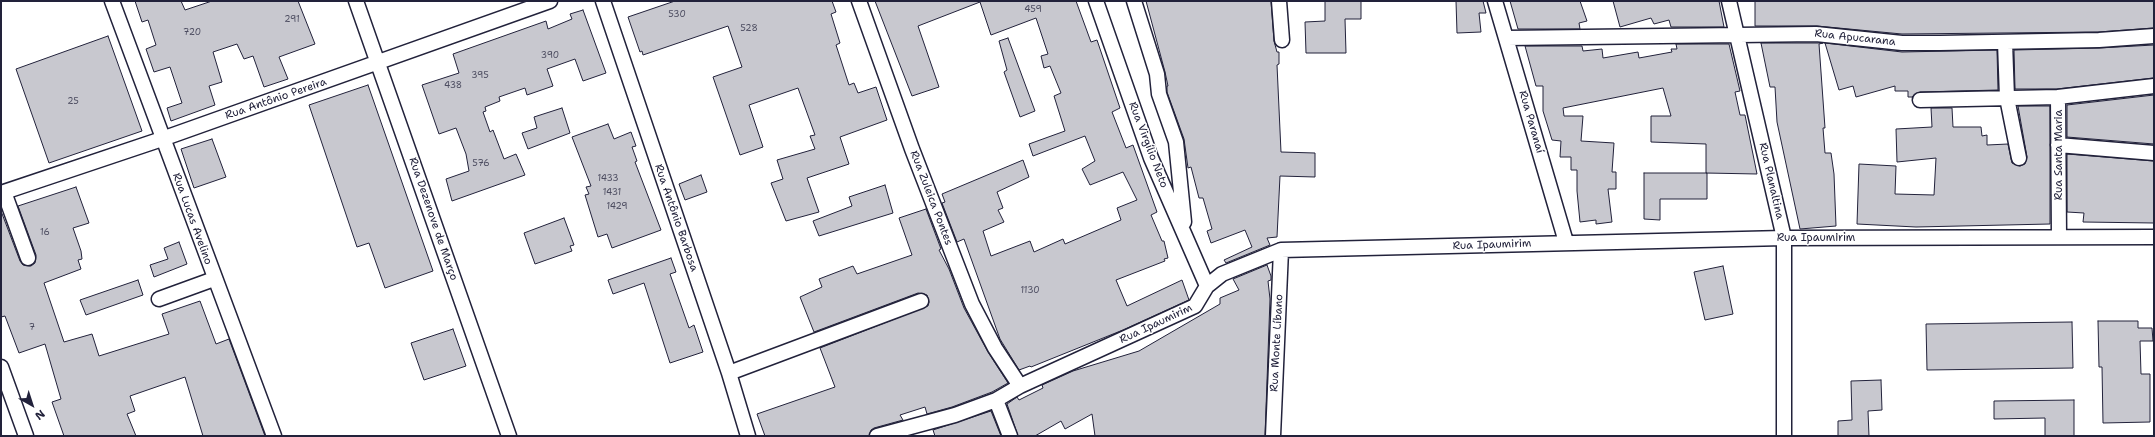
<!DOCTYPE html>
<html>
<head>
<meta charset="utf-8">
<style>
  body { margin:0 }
  #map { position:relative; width:2155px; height:437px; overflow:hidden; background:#fff; font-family:"Shantell Sans",sans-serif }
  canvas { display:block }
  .frame { position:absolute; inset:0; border:2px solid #22223b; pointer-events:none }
  .north { position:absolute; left:12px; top:385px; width:40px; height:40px; -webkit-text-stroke:3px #fff; paint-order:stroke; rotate:141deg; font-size:11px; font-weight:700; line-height:16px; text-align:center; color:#22223b }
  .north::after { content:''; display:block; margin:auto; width:14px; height:18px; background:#22223b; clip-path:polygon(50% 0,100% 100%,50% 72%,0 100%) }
</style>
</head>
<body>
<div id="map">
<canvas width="2155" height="437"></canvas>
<div class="frame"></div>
<div class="north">N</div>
</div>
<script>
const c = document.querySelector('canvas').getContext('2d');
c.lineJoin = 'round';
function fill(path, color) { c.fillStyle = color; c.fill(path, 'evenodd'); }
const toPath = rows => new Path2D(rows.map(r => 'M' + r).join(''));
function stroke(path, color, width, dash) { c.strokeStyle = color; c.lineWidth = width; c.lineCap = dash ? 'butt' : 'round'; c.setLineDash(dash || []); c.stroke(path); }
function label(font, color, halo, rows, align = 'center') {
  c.font = font + ' "Shantell Sans",sans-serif'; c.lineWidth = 3; c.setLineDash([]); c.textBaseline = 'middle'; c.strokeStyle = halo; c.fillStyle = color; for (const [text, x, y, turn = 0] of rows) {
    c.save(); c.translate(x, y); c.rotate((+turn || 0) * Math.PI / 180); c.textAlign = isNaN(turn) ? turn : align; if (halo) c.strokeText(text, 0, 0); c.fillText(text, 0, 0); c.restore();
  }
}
const building = toPath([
  [135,1,181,1,185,10,212,1,298,1,315,44,279,57,288,79,264,87,253,56,244,59,237,44,213,52,222,82,209,86,215,105,171,121,167,108,182,103,170,67,154,72,146,49,156,45,148,20,142,22,135,1],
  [675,1,832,1,836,12,831,14,840,43,836,45,849,85,854,83,858,93,876,87,887,120,840,137,849,164,807,178,819,212,786,221,771,183,783,179,777,160,815,149,810,136,815,135,798,88,749,105,763,147,740,155,713,77,742,67,728,26,643,55,642,51,640,52,628,17,675,1],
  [875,1,1076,1,1091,42,1097,40,1120,108,1112,112,1126,148,1133,145,1157,212,1151,215,1162,241,1164,241,1168,258,1164,259,1165,261,1116,280,1127,306,1182,280,1189,300,1123,330,1031,367,1030,366,1019,370,1000,339,964,239,957,242,942,203,945,202,942,194,1023,160,1029,177,997,192,1003,208,998,210,1004,222,983,231,991,256,1030,241,1034,252,1063,239,1065,244,1121,220,1117,208,1137,200,1123,172,1090,185,1082,169,1095,161,1085,136,1033,156,1029,144,1065,131,1054,96,1061,93,1050,66,1044,68,1041,56,1048,54,1036,18,991,35,980,2,918,26,939,87,912,96,875,1],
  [1146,1,1271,1,1274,41,1277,52,1279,52,1279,64,1277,65,1281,152,1315,153,1315,177,1280,176,1277,237,1267,238,1270,245,1226,263,1224,260,1252,247,1245,230,1211,243,1207,231,1212,229,1203,198,1199,198,1191,167,1188,168,1184,139,1167,92,1167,86,1168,86,1165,72,1146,1],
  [1325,1,1361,1,1361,19,1345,19,1346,53,1306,53,1305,22,1325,21,1325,1],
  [1456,1,1483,1,1486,13,1479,13,1481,32,1457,33,1456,1],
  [1510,1,1580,1,1587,21,1579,23,1580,29,1518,29,1510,1],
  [1613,1,1719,1,1724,27,1671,27,1669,20,1654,24,1651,18,1620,27,1613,1],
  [1755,1,2154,1,2154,28,2099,32,1902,34,1817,26,1755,26,1755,1],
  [583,10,606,73,583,81,575,59,547,69,553,86,527,95,525,88,499,97,500,101,485,107,486,111,483,112,490,132,493,130,504,159,516,154,525,175,452,201,446,179,469,171,466,154,456,128,439,134,422,85,459,73,453,54,546,21,548,29,572,19,570,14,583,10],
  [108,36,142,131,49,163,16,69,108,36],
  [1008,38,1035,111,1020,117,1004,72,1007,70,999,41,1008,38],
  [1761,43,1823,43,1819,44,1825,128,1823,128,1825,153,1831,153,1834,174,1836,226,1800,229,1777,122,1775,87,1770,87,1761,43],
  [1825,43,1902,52,1997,50,1998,90,1920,92,1912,97,1908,97,1908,91,1895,91,1895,86,1856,97,1853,86,1839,90,1825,43],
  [1676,44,1729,44,1740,91,1735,92,1740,115,1745,115,1757,174,1706,173,1706,144,1651,142,1651,116,1671,116,1663,88,1563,108,1564,116,1583,116,1581,141,1614,143,1612,172,1616,172,1616,189,1608,189,1612,222,1596,224,1596,220,1580,222,1577,191,1577,170,1571,170,1571,157,1560,157,1561,141,1552,140,1543,111,1543,86,1536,86,1525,46,1582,46,1583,51,1602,49,1603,58,1638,52,1639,58,1672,52,1671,49,1677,49,1676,44],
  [2154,45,2154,78,2057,89,2015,89,2014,50,2099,48,2154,45],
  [368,85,433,271,385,288,369,243,357,247,309,105,368,85],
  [2154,95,2154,144,2067,137,2067,105,2154,95],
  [2018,106,2050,106,2050,224,1916,227,1857,224,1859,164,1896,166,1895,194,1934,195,1936,158,1897,162,1896,129,1932,127,1931,108,1952,108,1953,127,1981,127,1982,136,1987,135,1987,145,2008,144,2012,163,2020,166,2025,164,2027,157,2018,106],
  [562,108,570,133,528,149,522,133,537,128,534,117,562,108],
  [608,124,614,139,631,132,636,146,632,147,637,161,635,162,661,230,612,248,607,234,598,237,585,195,589,194,586,187,591,186,572,137,608,124],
  [212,139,226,177,194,188,181,149,212,139],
  [2067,154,2154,161,2154,223,2083,222,2084,213,2067,212,2067,154],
  [1644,173,1707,173,1707,199,1660,199,1660,220,1644,219,1644,173],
  [701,175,707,192,685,200,679,184,701,175],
  [885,185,893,213,819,236,813,221,852,206,849,197,885,185],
  [76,187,89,223,73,228,81,251,82,259,78,260,81,269,44,283,64,342,92,334,99,356,169,334,162,314,200,301,216,344,229,339,265,436,203,436,185,377,130,396,135,411,127,414,136,436,64,436,52,402,61,399,45,344,19,353,5,316,1,317,1,211,20,261,23,265,31,266,35,263,36,255,18,206,76,187],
  [926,209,941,249,939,250,949,269,964,308,988,352,1008,383,992,392,952,407,927,414,925,407,900,415,903,420,874,428,871,430,869,436,765,436,757,414,835,387,820,348,928,306,929,302,927,295,918,293,814,332,800,297,822,287,819,279,853,266,857,274,912,255,899,218,926,209],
  [564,218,574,245,570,246,572,251,535,264,524,233,564,218],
  [179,242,187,264,154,277,150,265,168,259,164,248,179,242],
  [671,258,676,272,670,274,689,328,694,325,703,352,670,363,644,283,613,294,608,280,671,258],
  [1267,265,1271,276,1271,280,1268,281,1270,299,1265,436,1095,436,1092,414,1065,429,1061,421,1035,436,1018,436,1007,404,1017,397,1019,400,1043,388,1042,385,1073,371,1139,351,1220,304,1220,298,1239,290,1233,279,1267,265],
  [1723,266,1733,314,1705,320,1694,272,1723,266],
  [138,280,143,295,86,315,80,300,138,280],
  [2098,321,2138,321,2138,328,2152,328,2153,341,2140,341,2141,374,2150,374,2150,422,2103,423,2102,367,2099,367,2098,321],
  [2072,322,2073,368,1927,370,1926,324,2072,322],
  [453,329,466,366,424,380,411,343,453,329],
  [1881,380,1882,410,1868,411,1869,436,1838,436,1838,421,1852,420,1851,381,1881,380],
  [2074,400,2074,436,2045,436,2045,418,1994,419,1994,401,2074,400],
  [991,411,1001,436,935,436,933,430,991,411]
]);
const minor = toPath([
  [112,1,274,436],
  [356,1,509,436],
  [603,1,729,373,748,436],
  [859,1,912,149,972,304,995,348,1020,386],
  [1096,1,1151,158,1207,286],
  [1134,1,1157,74,1159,94,1176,142,1184,222],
  [1279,1,1282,40],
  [1495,1,1566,242],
  [1729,1,1784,238,1784,436],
  [1507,38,1816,34,1902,43,1940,43,2099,40,2154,36],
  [2005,42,2007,98,2019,158],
  [1920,100,2058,97],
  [2058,145,2154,153],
  [4,192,28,258],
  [1,193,162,139,550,1],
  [2059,237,2058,97,2154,86],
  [159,299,214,279],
  [1,367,26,436],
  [729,373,921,301],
  [996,400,1010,436],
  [877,436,955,415,996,400,1020,386,1195,306,1207,286,1222,274,1281,250,1784,238,2154,237],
  [1273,436,1281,250]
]);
const numberNames = [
  ["459",1033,10],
  ["530",677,15],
  ["291",292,20],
  ["528",749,29],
  ["720",192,33],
  ["390",550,56],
  ["395",480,76],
  ["438",453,86],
  ["25",73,102],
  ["576",481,164],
  ["1433",608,179],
  ["1431",612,193],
  ["1429",617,207],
  ["16",45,233],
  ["1130",1030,291],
  ["7",32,328]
];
const streetNames = [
  ["Rua Apucarana",1855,38,6],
  ["Rua Antônio Pereira",276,99,-19],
  ["Rua Paranaí",1531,122,74],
  ["Rua Virgílio Neto",1148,145,69],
  ["Rua Santa Maria",2059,155,-90],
  ["Rua Planaltina",1771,181,77],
  ["Rua Zuleica Pontes",931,198,69],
  ["Rua Antônio Barbosa",676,218,71],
  ["Rua Lucas Avelino",192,219,70],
  ["Rua Dezenove de Março",433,219,71],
  ["Rua Ipaumirim",1816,238],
  ["Rua Ipaumirim",1492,245,-2],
  ["Rua Ipaumirim",1156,324,-25],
  ["Rua Monte Líbano",1277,343,-87]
];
fill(building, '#c8c8cf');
stroke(building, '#22223b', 1);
stroke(minor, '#22223b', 17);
stroke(minor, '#fff', 14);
label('9px', '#4c4c60', null, numberNames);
label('11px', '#22223b', '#fff', streetNames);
</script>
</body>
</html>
